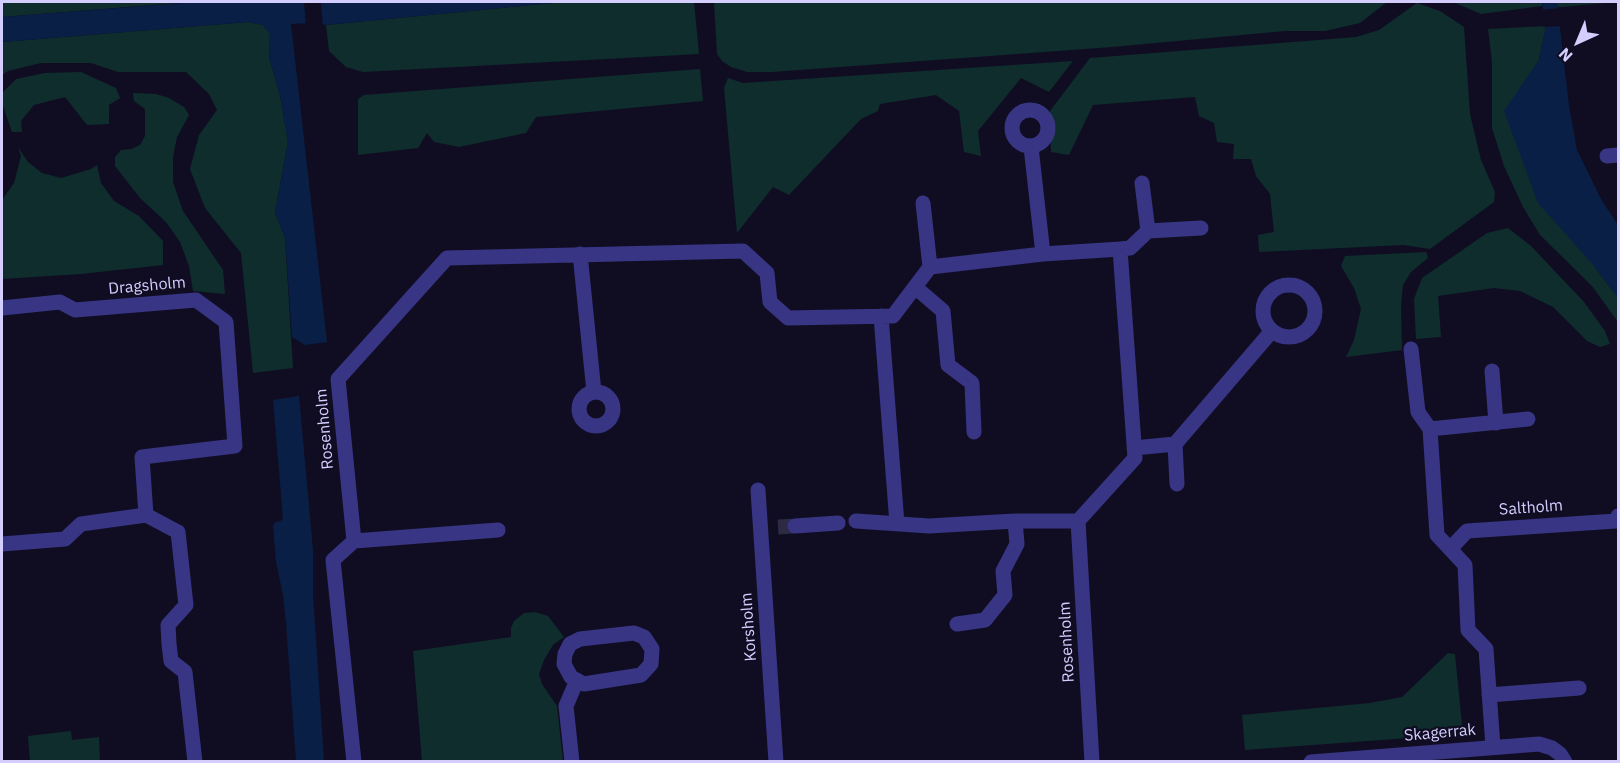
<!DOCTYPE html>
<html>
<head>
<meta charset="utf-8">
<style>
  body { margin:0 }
  #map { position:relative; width:1620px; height:763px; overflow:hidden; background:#100d23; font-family:"IBM Plex Sans",sans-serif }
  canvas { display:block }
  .frame { position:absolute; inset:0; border:3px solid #d4ceff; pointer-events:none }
  .north { position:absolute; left:1548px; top:12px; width:60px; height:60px; -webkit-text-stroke:4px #100d23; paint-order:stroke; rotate:224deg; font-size:16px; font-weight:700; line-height:24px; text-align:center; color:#d4ceff }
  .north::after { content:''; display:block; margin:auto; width:21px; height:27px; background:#d4ceff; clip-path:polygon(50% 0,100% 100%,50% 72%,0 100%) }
</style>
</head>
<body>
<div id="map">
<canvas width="1620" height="763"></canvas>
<div class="frame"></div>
<div class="north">N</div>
</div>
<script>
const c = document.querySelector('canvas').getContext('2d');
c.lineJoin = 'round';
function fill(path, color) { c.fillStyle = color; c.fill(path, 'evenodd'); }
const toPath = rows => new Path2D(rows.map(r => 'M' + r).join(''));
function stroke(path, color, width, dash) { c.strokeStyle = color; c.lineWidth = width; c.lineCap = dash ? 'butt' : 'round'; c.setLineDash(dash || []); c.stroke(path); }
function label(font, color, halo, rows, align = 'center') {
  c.font = font + ' "IBM Plex Sans",sans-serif'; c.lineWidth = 4.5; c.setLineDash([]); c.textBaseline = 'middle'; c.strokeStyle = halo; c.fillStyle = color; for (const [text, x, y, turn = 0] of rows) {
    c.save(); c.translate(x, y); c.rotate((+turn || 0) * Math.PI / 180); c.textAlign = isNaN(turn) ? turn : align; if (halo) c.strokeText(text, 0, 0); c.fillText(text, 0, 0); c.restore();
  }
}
const green = toPath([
  [2,2,191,2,2,17],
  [563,2,694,2,699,54,363,72,346,67,329,51,326,25],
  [714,2,1387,2,1360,23,1325,31,1285,31,1112,47,772,72,747,72,731,67,722,61,717,54],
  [1453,2,1542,2,1542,6,1481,14],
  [1557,2,1616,2,1562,7,1557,7],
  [1417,3,1440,11,1464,27,1470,114,1481,160,1495,192,1494,202,1430,249,1404,245,1259,252,1258,235,1274,232,1270,194,1256,176,1251,159,1233,159,1234,144,1217,142,1214,123,1199,116,1195,97,1093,105,1069,155,1051,152,1050,111,1090,58,1356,37,1379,30],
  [248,22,263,25,270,34,269,57,280,95,288,142,275,212,285,238,293,368,253,373,241,253,205,208,190,169,199,135,217,110,209,94,186,72,118,72,91,63,41,63,8,71,2,75,2,42],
  [1546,26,1539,60,1505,111,1594,266,1618,298,1618,322,1592,286,1540,235,1523,207,1504,166,1492,128,1492,62,1488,29],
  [1073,61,1049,92,1021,78,978,131,981,156,964,152,959,111,936,95,880,104,878,111,861,119,789,195,773,187,737,233,724,88,728,78,743,83],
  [700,69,703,101,536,117,526,133,459,147,434,142,427,133,418,148,358,155,358,99,364,95],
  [81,72,116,88,120,98,109,105,109,124,87,125,65,97,34,105,21,121,22,132,12,132,2,103,2,93,16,79,45,73],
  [133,93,156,94,169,98,184,107,189,115,177,137,173,157,173,182,183,211,223,270,225,294,193,291,189,266,180,242,166,222,140,198,115,166,115,157,121,150,131,149,140,145,145,136,145,109,134,101],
  [18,147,28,162,42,173,61,178,91,169,97,165,101,183,114,201,139,216,163,241,163,265,81,274,2,279,2,200,14,183,21,156],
  [1508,228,1531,246,1584,302,1605,331,1610,344,1600,347,1587,341,1553,307,1520,291,1494,288,1438,296,1441,337,1416,339,1414,299,1422,278,1487,233],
  [1426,252,1428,258,1411,272,1403,285,1401,305,1402,350,1346,357,1354,340,1361,309,1354,288,1341,266,1345,256],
  [535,612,548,616,564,637,553,645,544,660,539,674,542,684,557,706,563,761,422,761,413,651,511,637,511,628,514,621,524,613],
  [1448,653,1455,654,1463,734,1245,750,1242,715,1370,703,1402,697],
  [71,731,72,740,99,737,100,761,30,761,28,736]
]);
const water = toPath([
  [196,2,563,2,326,25,309,23,291,24,327,342,305,345,292,337,285,238,275,212,288,142,280,95,269,57,270,34,263,25,248,22,2,42,2,17],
  [1542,2,1557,2,1569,106,1577,150,1601,199,1618,225,1618,298,1594,266,1538,203,1504,111,1539,60,1546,26],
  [299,396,313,550,313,595,324,761,296,761,286,623,283,595,276,562,273,525,276,522,281,521,283,518,273,400]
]);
const pier = toPath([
  [304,2,321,2,323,28,306,26],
  [1560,8,1561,26,1543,27,1540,10]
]);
const minorTunnel = toPath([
  [778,527,795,526]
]);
const minor = toPath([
  '1012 128a18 18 0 1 1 36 0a18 18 0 1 1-36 0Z',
  [1031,147,1043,254],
  [1607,156,1618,155],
  [1142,183,1148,231],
  [1120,249,1130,248,1148,231,1201,228],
  [580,254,594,392],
  [930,267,1043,254,1120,249,1135,458,1078,521,1092,762],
  '1263 311a26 26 0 1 1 52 0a26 26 0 1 1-52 0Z',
  [915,287,943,311,948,365,972,383,974,432],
  [2,308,60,302,75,310,196,300,226,322,235,446,142,457,146,515],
  [881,316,897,524],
  [1411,349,1418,412,1430,429,1437,535,1465,565,1468,630,1486,649,1493,747],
  [1492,371,1496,423],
  '579 409a17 17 0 1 1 34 0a17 17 0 1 1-34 0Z',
  [1430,429,1528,419],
  [1175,444,1177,484],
  [1134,448,1175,444,1271,332],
  [758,490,776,762],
  [856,521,929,526,1015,521],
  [795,526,838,523],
  [354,541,498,530],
  [2,544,65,539,81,524,146,515,178,532,186,605,168,625,169,644,171,661,185,672,195,762],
  [1450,549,1467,531,1616,521,1618,516],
  [957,624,985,620,1005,595,1003,571,1017,544,1015,521,1078,521],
  [634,633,644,637,652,649,651,664,641,675,584,684,571,677,564,664,565,654,570,644,580,639,634,633],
  [1489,695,1579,688],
  [354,762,333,560,354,541,338,379,447,258,743,251,767,273,770,302,788,318,893,316,930,267,923,203],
  [572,762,566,706,577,680],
  [1311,762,1539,744,1552,748,1560,754,1565,762]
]);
const streetNames = [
  ["Dragsholm",147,286,-5],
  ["Rosenholm",325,429,-95],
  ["Saltholm",1531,508,-4],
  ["Korsholm",749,627,-94],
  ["Rosenholm",1067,642,-93],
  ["Skagerrak",1440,733,-5]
];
fill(green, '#0f2d2c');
fill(water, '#091f45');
fill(pier, '#100d23');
stroke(minorTunnel, '#2d2a44', 15, [15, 8]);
stroke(minor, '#383584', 15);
label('16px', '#d4ceff', '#100d23', streetNames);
</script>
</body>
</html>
